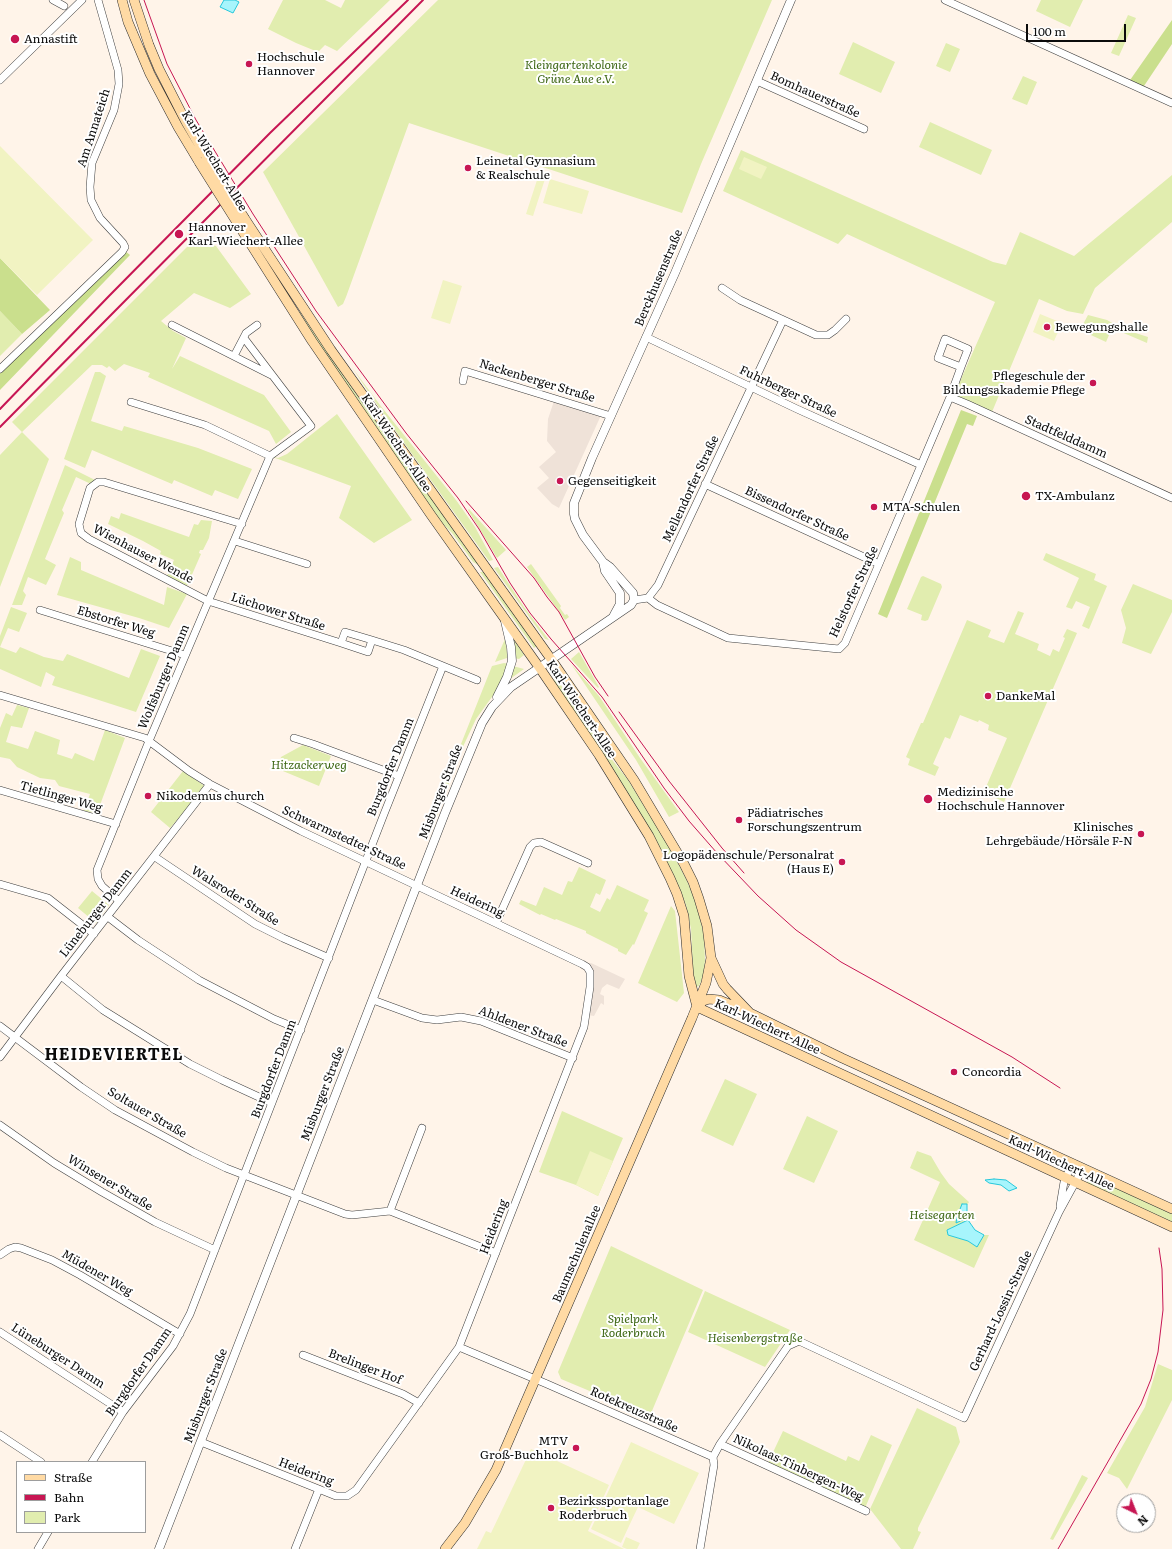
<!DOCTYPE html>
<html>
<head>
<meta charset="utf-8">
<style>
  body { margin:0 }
  #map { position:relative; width:1172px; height:1549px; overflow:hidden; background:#fff4e9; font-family:Literata,serif }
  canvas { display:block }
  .legend { position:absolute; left:16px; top:1461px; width:130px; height:72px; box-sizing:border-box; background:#fff; border:1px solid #9d9d9d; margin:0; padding:5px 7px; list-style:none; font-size:12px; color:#0b0b0b }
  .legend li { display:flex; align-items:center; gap:8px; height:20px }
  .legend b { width:20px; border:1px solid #9d9d9d }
  .north { position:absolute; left:1116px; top:1493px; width:40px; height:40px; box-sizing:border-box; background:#fff; border:1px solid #9d9d9d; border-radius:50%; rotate:137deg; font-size:11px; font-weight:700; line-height:16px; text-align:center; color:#0b0b0b }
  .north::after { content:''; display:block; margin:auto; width:14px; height:18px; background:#c71653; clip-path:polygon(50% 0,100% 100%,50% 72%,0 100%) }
  .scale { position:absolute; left:1026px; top:24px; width:100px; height:18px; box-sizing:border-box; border:2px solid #0b0b0b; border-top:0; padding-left:5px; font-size:12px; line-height:14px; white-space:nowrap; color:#0b0b0b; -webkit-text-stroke:3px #fff; paint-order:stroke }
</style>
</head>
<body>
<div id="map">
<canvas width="1172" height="1549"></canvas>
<ul class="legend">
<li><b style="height:5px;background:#ffdaa4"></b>Straße</li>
<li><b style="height:5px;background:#c71653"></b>Bahn</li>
<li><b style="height:11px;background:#e1edaf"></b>Park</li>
</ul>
<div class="north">N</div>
<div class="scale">100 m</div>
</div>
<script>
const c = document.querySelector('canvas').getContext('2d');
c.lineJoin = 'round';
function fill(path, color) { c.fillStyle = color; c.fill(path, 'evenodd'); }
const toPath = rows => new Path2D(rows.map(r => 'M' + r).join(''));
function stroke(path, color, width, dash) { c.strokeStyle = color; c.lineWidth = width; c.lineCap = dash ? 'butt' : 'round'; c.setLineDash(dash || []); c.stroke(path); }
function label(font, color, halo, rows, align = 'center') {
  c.font = font + ' Literata,serif'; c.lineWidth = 4; c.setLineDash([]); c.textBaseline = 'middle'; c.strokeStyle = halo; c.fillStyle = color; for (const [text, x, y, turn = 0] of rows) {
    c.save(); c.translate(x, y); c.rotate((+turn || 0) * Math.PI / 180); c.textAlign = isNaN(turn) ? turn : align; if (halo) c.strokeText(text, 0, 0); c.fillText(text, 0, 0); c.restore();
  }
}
const green = toPath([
  [283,0,325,0,341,8,345,0,390,0,337,51,325,45,318,52,296,43,268,29],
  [438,0,772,0,701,164,682,213,409,123,346,297,343,304,338,307,263,172],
  [1041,0,1083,0,1070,27,1036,11],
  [1128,15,1136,18,1119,56,1111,53],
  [853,42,895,62,881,93,839,74],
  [946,43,960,49,950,72,936,66],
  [1023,76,1037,82,1027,105,1012,99],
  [930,122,992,150,981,175,919,147],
  [741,150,993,262,1006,265,1020,232,1074,256,1172,175,1172,222,1095,288,1083,314,1067,311,1039,299,992,412,954,395,995,302,847,234,838,244,723,191],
  [193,241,205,242,216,246,251,294,230,308,194,293,161,321,173,331,186,338,172,369,180,356,264,395,291,432,276,444,269,431,148,377,150,373,124,364,115,371,109,366,107,368,102,365,92,365,22,432,49,459,0,587,0,455,22,432,12,422],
  [0,311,22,334,0,356],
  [299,311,359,398,480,566,473,562,452,533,441,522,356,401,298,312],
  [1088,315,1107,320,1123,329,1148,337,1147,343,1112,328,1106,342,1080,330],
  [351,366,380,405,456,500,475,527,493,560,489,561,384,415],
  [95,372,100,372,106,376,91,421,122,431,124,426,198,448,252,469,238,499,215,490,212,496,174,480,172,484,92,450,85,468,64,459],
  [337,414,412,520,374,543,339,518,351,486,270,456,278,458,287,454],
  [65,465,95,480,91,484,76,477,62,510,64,513,45,559,56,565,46,585,28,577,23,591,26,595,22,605,12,605],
  [469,509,506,550,497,558,468,510],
  [121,513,189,537,194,524,198,525,201,520,212,521,209,538,203,550,200,550,199,553,201,554,187,586,167,576,174,560,160,554,161,551,143,541,108,524,111,516,119,519],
  [1046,553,1096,574,1094,580,1107,586,1089,629,1082,626,1090,607,1076,601,1072,609,1066,607,1079,578,1043,560],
  [70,557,81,562,81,570,164,605,167,587,187,594,169,628,139,618,57,595],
  [531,564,561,606,560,608,565,615,567,614,569,617,565,620,527,567],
  [498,567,524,607,549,640,545,639,494,568],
  [480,572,485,572,537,646,534,648],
  [923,576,941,584,942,587,928,620,925,621,921,620,922,615,907,609,921,577],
  [1133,584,1172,600,1172,612,1151,654,1122,643,1126,628,1121,610],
  [11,607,27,613,19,632,8,628,0,647,16,653,20,647,44,657,63,661,67,654,129,678,141,649,160,656,136,712,52,685,55,677,46,672,41,687,0,669,0,636],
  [1018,611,1024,613,1015,634,1039,644,1037,650,1050,656,1053,649,1059,652,1065,638,1063,637,1067,629,1077,633,1004,802,994,797,996,792,986,787,1007,738,988,730,989,725,979,720,978,722,960,715,950,739,945,737,933,764,939,767,935,776,908,765,910,759,906,757,921,723,923,723,967,620,991,630,988,637,1004,643],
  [505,639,507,653,507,658,495,662],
  [513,639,524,655,519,659,514,658],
  [579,652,599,687,598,688,571,659],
  [504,663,508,664,506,672,497,690,476,719,460,753,436,819,433,818,428,833,426,832,492,666],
  [571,664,599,696,640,758,679,812,669,817,636,760],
  [513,666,524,669,510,679],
  [556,678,606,752,628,780,671,850,687,881,696,902,704,935,705,961,703,977,699,986,694,988,691,929,686,905,679,888,552,681],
  [17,705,29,708,22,728,11,726,6,742,28,749,35,731,60,740,57,754,72,759,75,753,94,761,105,730,125,738,97,813,84,811,90,794,59,786,55,780,40,778,17,767,10,759,0,757,0,728,6,713,12,716],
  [303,745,331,756,319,786,278,769,281,757],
  [183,771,206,787,170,828,151,812],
  [579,867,606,880,600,895,596,893,590,907,600,912,607,898,610,900,617,885,649,900,644,911,648,913,634,945,633,944,626,955,618,951,618,949,586,933,586,931,556,919,555,920,541,914,540,915,519,904,521,900,536,906,544,887,562,895,568,881,572,882],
  [92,891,109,905,96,923,78,908],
  [671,906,675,911,684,993,677,1002,638,983],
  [725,1079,757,1094,733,1146,701,1131],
  [562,1111,623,1138,598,1196,576,1185,539,1172],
  [807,1116,838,1131,814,1183,783,1169],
  [917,1151,931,1156,941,1173,949,1184,969,1202,956,1223,968,1218,969,1220,947,1230,948,1235,968,1241,976,1246,984,1235,989,1235,974,1268,914,1240,940,1182,910,1168],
  [1092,1172,1172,1209,1172,1227,1085,1187],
  [611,1246,703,1290,649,1418,633,1411,628,1407,561,1379,558,1372],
  [705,1291,790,1330,765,1367,688,1332],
  [1158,1364,1172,1370,1172,1400,1127,1489,1119,1478,1107,1473,1145,1407],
  [917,1408,956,1427,960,1442,918,1528,918,1531,921,1532,913,1549,901,1549,870,1509],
  [783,1431,846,1461,848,1456,859,1461,871,1435,892,1445,865,1508,768,1463],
  [1082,1475,1088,1478,1053,1540,1050,1539]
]);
const forest = toPath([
  [1172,20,1172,44,1142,89,1128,83],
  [125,251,130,255,0,390,0,373],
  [0,258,50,310,22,334,0,311],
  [961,410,977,416,973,426,967,424,887,618,878,614]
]);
const pitch = toPath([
  [0,146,93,240,37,295,0,258],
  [744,157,767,167,761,179,739,169],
  [538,177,545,179,533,216,526,214],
  [550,179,589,191,582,214,543,203],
  [443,280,462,286,450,324,431,318],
  [1040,314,1062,323,1054,341,1033,332],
  [590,1151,613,1161,598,1196,576,1185],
  [631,1442,699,1473,674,1524,638,1507,621,1543,591,1529],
  [531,1449,609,1485,588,1531,624,1549,477,1549,486,1531,491,1533],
  [626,1537,640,1543,637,1549,627,1549,622,1547]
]);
const plaza = toPath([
  [555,398,602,413,559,508,552,504,537,488,549,478,539,467,556,452,547,441,548,419],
  [591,963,625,979,619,989,607,984,602,988,600,994,604,996,604,1005,601,1003,594,1016,588,1015,594,977,593,972,587,965]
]);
const water = toPath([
  [224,0,235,0,239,2,233,13,220,7,224,0],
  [994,1179,1006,1180,1017,1188,1009,1191,1001,1185,989,1183,985,1180,994,1179],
  [962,1204,967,1204,967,1218,956,1223,957,1217,962,1204],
  [968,1220,975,1230,984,1235,977,1247,968,1241,948,1235,947,1230,968,1220]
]);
const minor = toPath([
  [53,0,64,6],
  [945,0,1172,103],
  [0,80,82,0],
  [757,81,864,129],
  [722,288,740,300,816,335,828,335,835,330,846,319],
  [172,325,271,375],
  [646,337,797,409,921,465],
  [244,338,311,426,270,456],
  [234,356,246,333,257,325],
  [0,369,122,252,125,247,123,243,100,218,91,200,90,187,92,163,114,110,119,84,118,70,98,0],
  [463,381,465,371,611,416],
  [950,397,967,404,1172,498],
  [131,402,205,425,270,456],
  [705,484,879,564],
  [242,524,104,482,98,482,90,488,79,524,81,533,89,539,208,601,341,643],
  [235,541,307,564],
  [648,598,658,585,783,320],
  [634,600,648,598,657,605,728,638,839,649,845,643,879,564,950,397,961,367,938,358,945,339,968,349,961,367],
  [40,610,185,655],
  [372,640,368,652,341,643,345,632,372,640,404,650,477,680],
  [0,695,145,738,189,771,210,784,301,831,582,964,587,967,590,972,590,987,584,1027,459,1347,356,1490,347,1496,336,1496,201,1442],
  [294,738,313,744,399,776],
  [0,790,116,824],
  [155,857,255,924,283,938,329,958],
  [0,884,48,898,94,934],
  [119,901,102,886,98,879,97,870,149,741,270,456],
  [108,917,138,940,199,980,274,1019,301,1030],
  [496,923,530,847,534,843,541,842,588,863],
  [61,976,103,1010,190,1064,222,1080,272,1103],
  [373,1000,422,1018,437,1020,461,1017,481,1021,573,1058],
  [0,1026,81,1087,115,1110,193,1152,226,1168,345,1214,352,1215,390,1211,496,1253],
  [0,1057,61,976,210,784],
  [0,1125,54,1163,102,1192,155,1222,215,1250],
  [1060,1206,1064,1182,1072,1163],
  [390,1211,422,1128],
  [0,1255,9,1249,15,1247,21,1248,52,1260,80,1275,180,1334],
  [0,1332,123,1412],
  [459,1347,547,1384,713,1457,714,1465,700,1549],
  [303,1355,403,1394,419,1403],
  [0,1435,41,1462],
  [720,1444,866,1511],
  [713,1457,720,1444,788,1346,799,1341,964,1418,1059,1212,1083,1168],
  [92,1462,123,1412,173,1346,190,1314,384,814,443,666],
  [38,1549,48,1532],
  [295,1549,319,1489]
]);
const tertiary = toPath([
  [603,562,605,571,620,593,620,604,614,615],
  [497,697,507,677,512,661,511,647,505,621],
  [159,1549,445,813,482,723,492,707,511,687,631,605,634,600,633,593,610,567,603,562,583,535,575,519,574,514,574,503,592,458,675,273,791,0]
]);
const secondary = toPath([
  [122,0,128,22,150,74,178,127,199,162],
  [134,0,149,45,159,69,186,122,205,155],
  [245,219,331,350,551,659,634,780,684,864,693,882,699,899,707,926,711,958,723,984,727,989,750,1013,842,1058,1172,1209],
  [238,224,312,341,431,515,539,667,599,755,649,836,670,878,677,894,684,916,689,976,697,1007,1172,1227],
  [698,1006,703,1001,709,999,719,1000,746,1011],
  [445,1549,465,1523,496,1470,692,1018,706,983,711,958]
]);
const tram = toPath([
  [144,0,167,64,196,120,253,214,316,311,406,433,458,498,479,529,510,583,530,613,551,639,602,697,664,788,689,821,717,853,758,896,796,930,841,962,1012,1057,1060,1088],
  [466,501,534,578,547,597,559,612,595,677,608,696],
  [619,712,669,781,722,848,744,873],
  [1058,1549,1141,1404,1151,1379,1158,1352,1163,1310,1162,1269,1159,1248]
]);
const rail = toPath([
  [0,409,109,296,270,133,408,0],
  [0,427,423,0]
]);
const secondaryBridge = toPath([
  [205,155,245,219],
  [199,162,238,224]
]);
const markers = [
  [15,39,5,"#c71653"],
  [249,64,4,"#c71653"],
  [468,168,4,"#c71653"],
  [179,234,5,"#c71653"],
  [1047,327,4,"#c71653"],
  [1093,383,4,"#c71653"],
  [560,481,4,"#c71653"],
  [1026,496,5,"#c71653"],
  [874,507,4,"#c71653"],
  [988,696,4,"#c71653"],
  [148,796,4,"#c71653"],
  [928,799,5,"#c71653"],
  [739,820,4,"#c71653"],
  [1141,834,4,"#c71653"],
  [842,862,4,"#c71653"],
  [954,1072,4,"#c71653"],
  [576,1448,4,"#c71653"],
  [551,1508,4,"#c71653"]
];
const poiNames = [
  ["Annastift",24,39],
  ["Hochschule",257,57],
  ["Hannover",257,71],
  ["Leinetal Gymnasium",476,161],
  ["& Realschule",476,175],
  ["Hannover",188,227],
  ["Karl-Wiechert-Allee",188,241],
  ["Bewegungshalle",1055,327],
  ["Pflegeschule der",1085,376,"right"],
  ["Bildungsakademie Pflege",1085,390,"right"],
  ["Gegenseitigkeit",568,481],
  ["TX-Ambulanz",1035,496],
  ["MTA-Schulen",882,507],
  ["DankeMal",996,696],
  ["Medizinische",937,792],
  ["Hochschule Hannover",937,806],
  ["Nikodemus church",156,796],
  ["Pädiatrisches",747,813],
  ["Forschungszentrum",747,827],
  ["Klinisches",1133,827,"right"],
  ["Lehrgebäude/Hörsäle F-N",1133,841,"right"],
  ["Logopädenschule/Personalrat",834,855,"right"],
  ["(Haus E)",834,869,"right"],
  ["Concordia",962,1072],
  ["MTV",568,1441,"right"],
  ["Groß-Buchholz",568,1455,"right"],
  ["Bezirkssportanlage",559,1501],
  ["Roderbruch",559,1515]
];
const parkNames = [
  ["Kleingartenkolonie",576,65],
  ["Grüne Aue e.V.",576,79],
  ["Hitzackerweg",309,765],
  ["Heisegarten",942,1215],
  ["Spielpark",633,1319],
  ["Roderbruch",633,1333],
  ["Heisenbergstraße",755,1338]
];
const streetNames = [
  ["Bomhauerstraße",815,95,24],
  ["Am Annateich",94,128,-72],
  ["Karl-Wiechert-Allee",214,161,59],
  ["Berckhusenstraße",659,278,-67],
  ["Nackenberger Straße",537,381,17],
  ["Fuhrberger Straße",788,392,25],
  ["Stadtfelddamm",1066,437,24],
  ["Karl-Wiechert-Allee",396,443,56],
  ["Mellendorfer Straße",691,489,-65],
  ["Bissendorfer Straße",797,514,25],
  ["Wienhauser Wende",143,554,28],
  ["Helstorfer Straße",854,592,-65],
  ["Lüchower Straße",278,612,18],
  ["Ebstorfer Weg",116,622,17],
  ["Wolfsburger Damm",164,677,-67],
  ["Karl-Wiechert-Allee",581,709,56],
  ["Burgdorfer Damm",391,767,-68],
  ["Misburger Straße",441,792,-69],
  ["Tietlinger Weg",61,797,16],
  ["Schwarmstedter Straße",344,838,25],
  ["Walsroder Straße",235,896,32],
  ["Heidering",477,902,25],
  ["Lüneburger Damm",96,913,-52],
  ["Ahldener Straße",523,1027,21],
  ["Karl-Wiechert-Allee",767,1027,25],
  ["Burgdorfer Damm",274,1069,-69],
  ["Misburger Straße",323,1094,-69],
  ["Soltauer Straße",147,1113,30],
  ["Karl-Wiechert-Allee",1061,1163,25],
  ["Winsener Straße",110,1183,31],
  ["Heidering",494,1227,-69],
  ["Baumschulenallee",577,1254,-67],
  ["Müdener Weg",97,1273,30],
  ["Gerhard-Lossin-Straße",1001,1311,-65],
  ["Lüneburger Damm",58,1356,33],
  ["Brelinger Hof",365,1367,21],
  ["Burgdorfer Damm",139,1372,-55],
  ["Misburger Straße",206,1396,-69],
  ["Rotekreuzstraße",634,1410,24],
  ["Nikolaas-Tinbergen-Weg",798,1468,25],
  ["Heidering",306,1472,21]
];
const districtNames = [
  ["HEIDEVIERTEL",114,1055]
];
fill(green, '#e1edaf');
fill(forest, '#cadf8d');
fill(pitch, '#f1f3c2');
fill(plaza, '#efe2d8');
fill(water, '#a7f5fc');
stroke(water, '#27c7da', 1);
stroke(minor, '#3e3e3e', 8);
stroke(tertiary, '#3e3e3e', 9);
stroke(secondary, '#2d2d2d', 10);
stroke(minor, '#fff', 7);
stroke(tertiary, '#fff', 8);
stroke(secondary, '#ffdaa4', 9);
stroke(tram, '#c71653', 1);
stroke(rail, '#c71653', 2);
stroke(secondaryBridge, '#2d2d2d', 10, []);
stroke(secondaryBridge, '#ffdaa4', 9);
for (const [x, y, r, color] of markers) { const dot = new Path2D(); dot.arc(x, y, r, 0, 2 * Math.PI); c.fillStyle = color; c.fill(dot); stroke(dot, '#fff', 1.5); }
label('12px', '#0b0b0b', '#fff', poiNames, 'left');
label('italic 12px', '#3f6816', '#fff', parkNames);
label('12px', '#0b0b0b', '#fff', streetNames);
c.letterSpacing = '1px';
label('bold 16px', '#0b0b0b', '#fff', districtNames);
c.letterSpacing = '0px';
</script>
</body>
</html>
